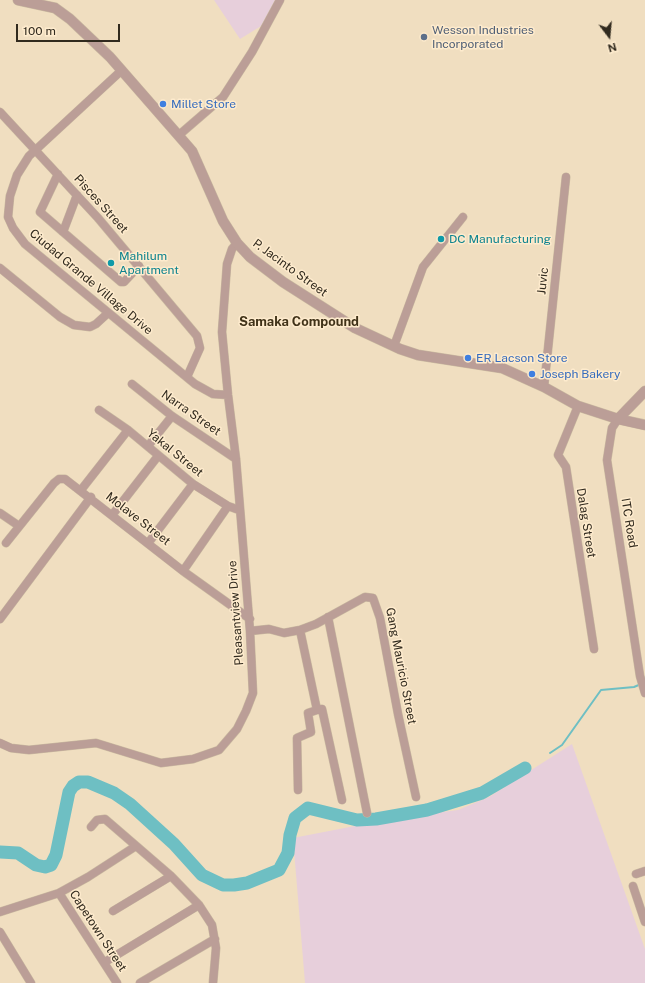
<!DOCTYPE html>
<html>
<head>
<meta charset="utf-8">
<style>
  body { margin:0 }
  #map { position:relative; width:645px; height:983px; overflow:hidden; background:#f0dec0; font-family:"Public Sans",sans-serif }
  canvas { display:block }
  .north { position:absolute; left:589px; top:16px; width:40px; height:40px; -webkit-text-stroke:3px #feebcd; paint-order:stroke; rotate:164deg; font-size:11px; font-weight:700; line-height:16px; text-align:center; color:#312a1e }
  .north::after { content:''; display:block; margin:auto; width:14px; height:18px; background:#312a1e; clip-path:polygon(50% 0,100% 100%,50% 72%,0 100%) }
  .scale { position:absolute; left:16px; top:24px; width:104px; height:18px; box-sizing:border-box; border:2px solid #312a1e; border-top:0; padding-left:5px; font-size:12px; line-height:14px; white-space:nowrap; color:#312a1e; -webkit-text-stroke:3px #feebcd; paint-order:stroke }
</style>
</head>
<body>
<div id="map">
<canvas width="645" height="983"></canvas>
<div class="north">N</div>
<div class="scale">100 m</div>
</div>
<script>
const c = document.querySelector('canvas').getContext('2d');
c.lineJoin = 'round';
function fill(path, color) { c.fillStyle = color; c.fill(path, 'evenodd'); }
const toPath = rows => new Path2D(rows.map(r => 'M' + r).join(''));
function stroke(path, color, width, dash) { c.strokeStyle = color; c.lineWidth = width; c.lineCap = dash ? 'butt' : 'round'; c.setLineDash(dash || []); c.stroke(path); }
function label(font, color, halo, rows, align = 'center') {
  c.font = font + ' "Public Sans",sans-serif'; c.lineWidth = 3; c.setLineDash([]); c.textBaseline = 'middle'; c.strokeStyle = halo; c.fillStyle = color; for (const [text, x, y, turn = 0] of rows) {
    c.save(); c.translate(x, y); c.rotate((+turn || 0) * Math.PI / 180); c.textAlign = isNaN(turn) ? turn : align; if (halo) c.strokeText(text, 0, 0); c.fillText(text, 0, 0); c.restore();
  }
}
const industrial = toPath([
  [214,0,276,0,266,23,240,39],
  [572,744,645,949,645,983,305,983,293,838,391,819,458,810,489,797]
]);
const stream = toPath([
  [550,753,562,745,601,690,634,687,641,684]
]);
const river = toPath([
  [0,852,18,853,36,865,45,867,51,865,56,855,69,792,73,786,79,782,88,782,114,793,130,804,174,844,202,875,223,885,234,885,247,883,279,870,288,853,290,835,295,818,308,808,357,820,376,819,427,810,482,793,525,768]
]);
const minor = toPath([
  [122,70,29,156,17,175,10,196,8,217,13,228,25,244,195,384,213,394,228,395],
  [0,112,98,218,197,336,200,348,187,377],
  [179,135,223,97,252,52,280,0],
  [58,174,40,212,121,282,124,282,139,266],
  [63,232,77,195],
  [0,268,60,317,74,325,90,327,96,324,108,313],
  [394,346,423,267,463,217],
  [132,384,172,416,236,459],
  [544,387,566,177],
  [578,406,558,455,566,467,594,649],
  [99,410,128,430,193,484,228,506,239,510],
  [618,419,612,428,607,460,640,676,645,693],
  [148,446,172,416],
  [81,490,128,430],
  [0,513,19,526],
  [113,514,158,456],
  [149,542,193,484],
  [6,543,54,483,59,479,65,479,183,571,250,619],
  [183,571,228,506],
  [328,617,367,813],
  [0,619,91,497],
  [300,630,317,710,322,709,342,800],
  [250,631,269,629,284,633,300,630,316,624,365,597,373,598,380,618,398,714,416,797],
  [0,743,11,748,29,750,96,743,161,763,193,759,219,750,237,729,246,711,253,693,250,631,236,459,228,395,222,332,227,264,232,249,237,243],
  [298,790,297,738,311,732,308,713,317,710],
  [91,827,97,820,105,819,171,876,199,905,212,925,216,948,213,983],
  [636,874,645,871],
  [633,886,645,922],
  [59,893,117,983],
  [113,911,171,876],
  [0,912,59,893,88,877,136,846],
  [0,932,31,983],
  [105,962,199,905],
  [140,983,215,939]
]);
const tertiary = toPath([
  [18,0,55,8,70,19,110,57,192,151,223,221,237,243,250,257,283,282,355,328,400,349,418,355,502,368,544,387,578,406,618,419,645,425],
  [618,419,645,391]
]);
const markers = [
  [424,37,4,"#5c6f8a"],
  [163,104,4,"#3f7fe0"],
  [441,239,4,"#0f9aa8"],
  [111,263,4,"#0f9aa8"],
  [468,358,4,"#3f7fe0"],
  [532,374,4,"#3f7fe0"]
];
const serviceNames = [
  ["Wesson Industries",432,30],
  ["Incorporated",432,44]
];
const shopNames = [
  ["Millet Store",171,104],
  ["ER Lacson Store",476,358],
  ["Joseph Bakery",540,374]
];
const streetNames = [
  ["Pisces Street",101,204,48],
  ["P. Jacinto Street",290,268,36],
  ["Juvic",543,281,-84],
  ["Ciudad Grande Village Drive",91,282,40],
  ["Narra Street",191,413,35],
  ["Yakal Street",175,453,39],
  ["Molave Street",138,519,38],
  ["Dalag Street",586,523,81],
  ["ITC Road",629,523,81],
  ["Pleasantview Drive",236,613,-94],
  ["Gang Mauricio Street",401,666,79],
  ["Capetown Street",98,931,57]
];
const cultureNames = [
  ["DC Manufacturing",449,239],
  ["Mahilum",119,256],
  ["Apartment",119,270]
];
const neighbourhoodNames = [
  ["Samaka Compound",299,322]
];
fill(industrial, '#e7cfdb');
stroke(stream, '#6ebfc3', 2);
stroke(river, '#6ebfc3', 13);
stroke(minor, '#cabaa0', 9);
stroke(tertiary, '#cabaa0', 11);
stroke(minor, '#bb9e97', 8);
stroke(tertiary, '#bb9e97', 10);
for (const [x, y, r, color] of markers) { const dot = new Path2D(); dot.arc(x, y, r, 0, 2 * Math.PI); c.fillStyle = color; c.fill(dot); stroke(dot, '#feebcd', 1.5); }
label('12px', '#4e5e75', '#feebcd', serviceNames, 'left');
label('12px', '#366cbe', '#feebcd', shopNames, 'left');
label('12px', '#312a1e', '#feebcd', streetNames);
label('12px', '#0d838f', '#feebcd', cultureNames, 'left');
label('bold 13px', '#403218', '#feebcd', neighbourhoodNames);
</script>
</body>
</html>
